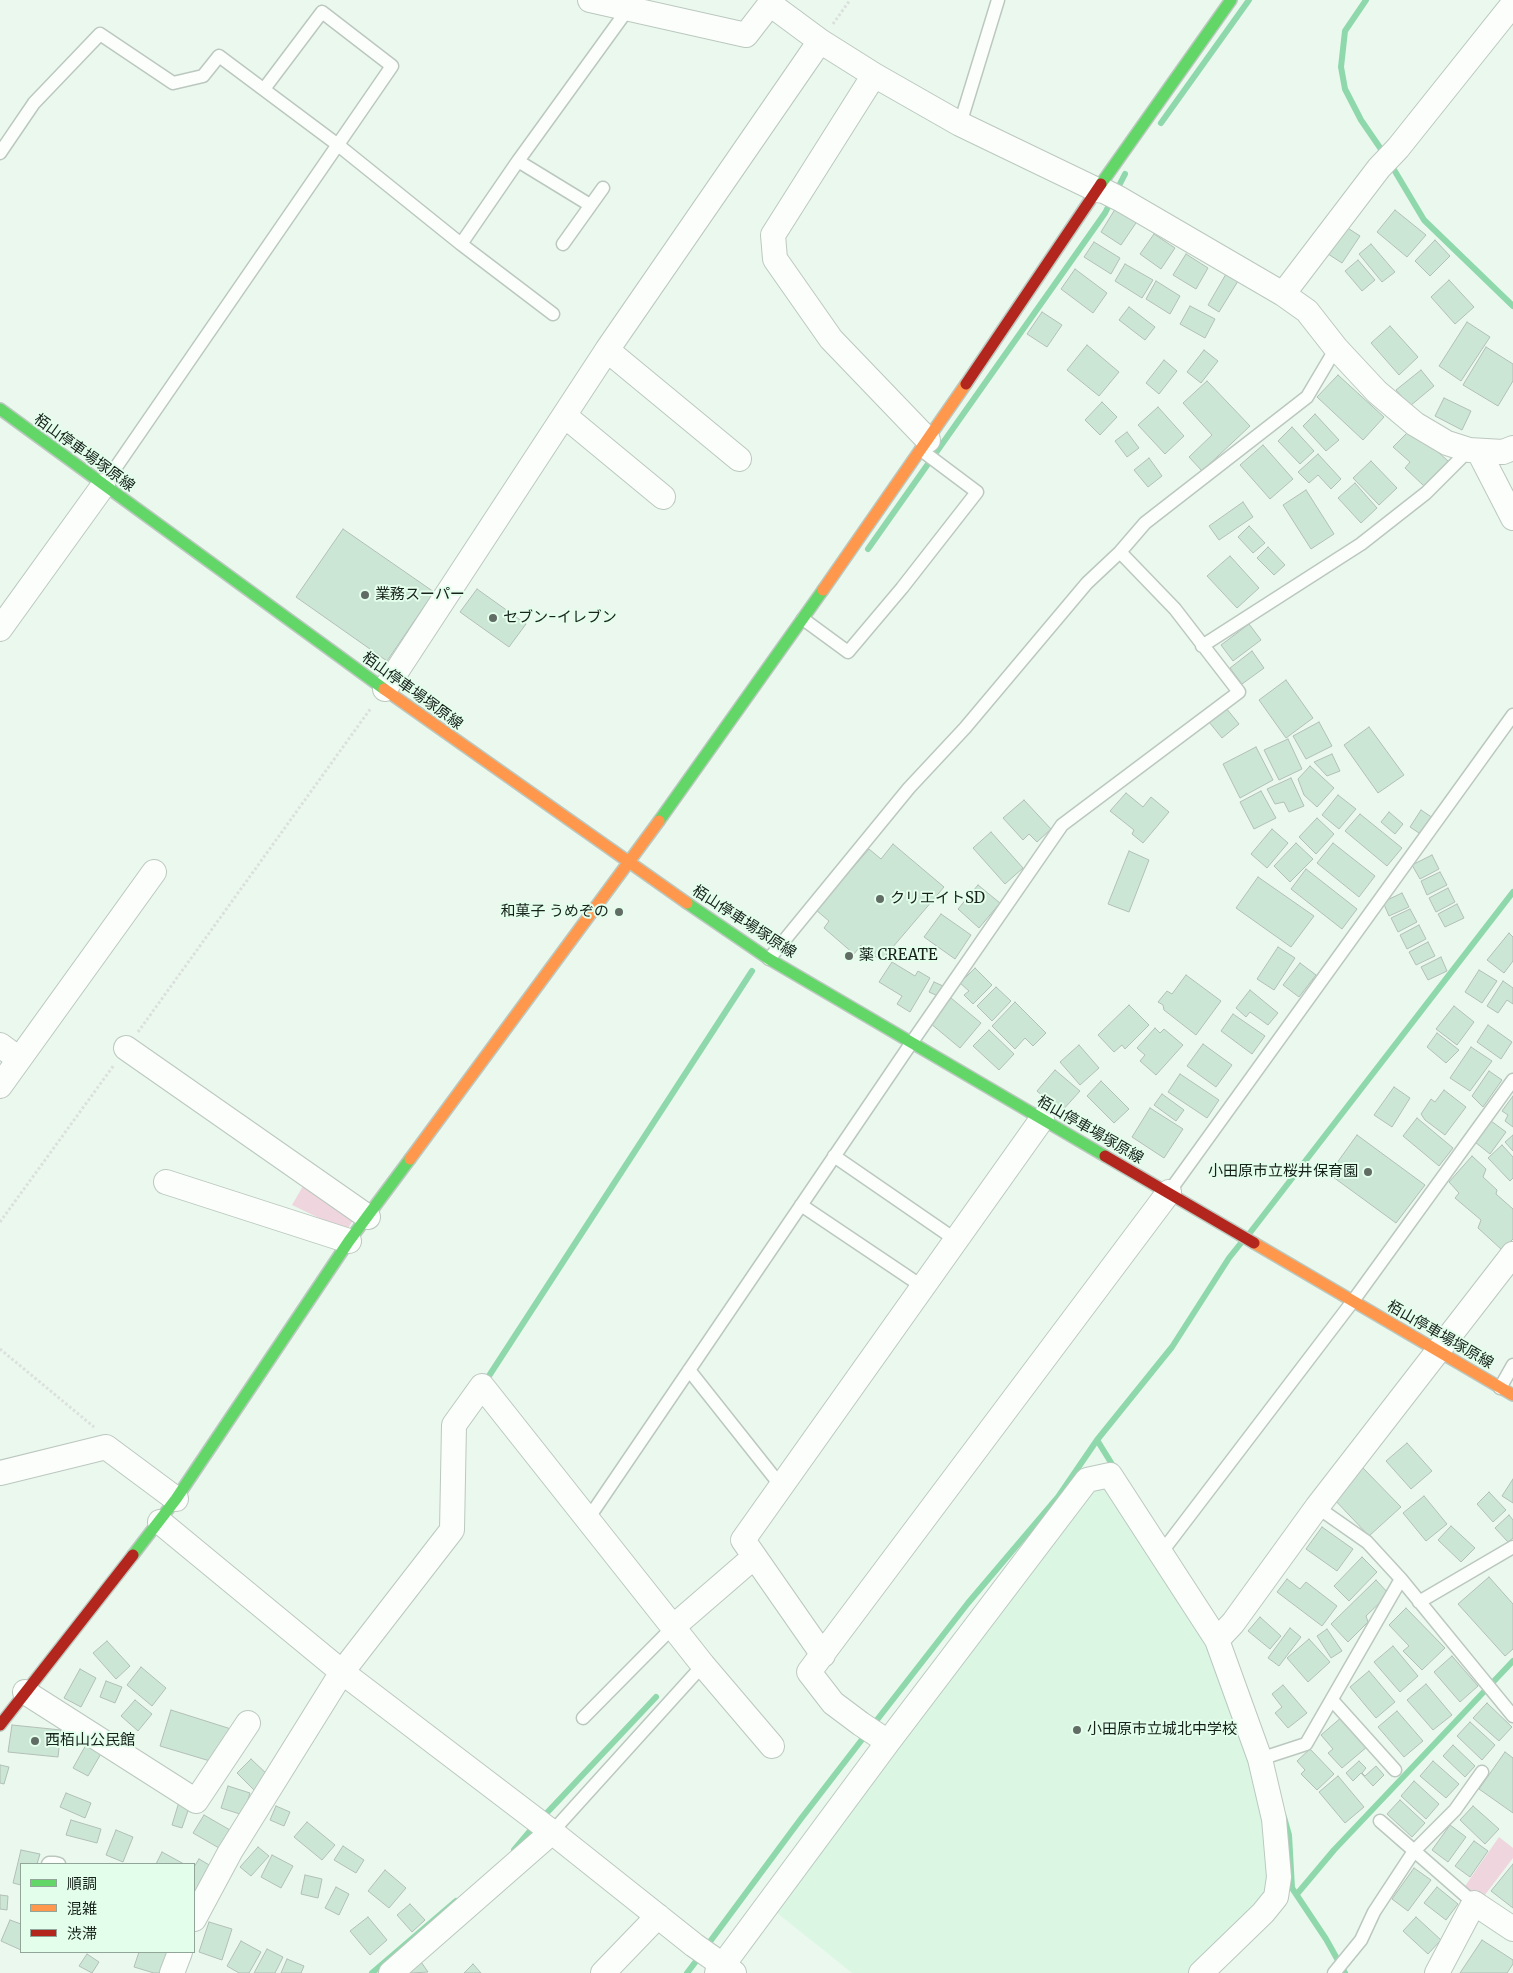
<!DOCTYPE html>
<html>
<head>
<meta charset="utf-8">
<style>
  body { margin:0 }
  #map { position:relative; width:1513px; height:1973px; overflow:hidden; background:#eaf8ee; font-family:Merriweather,"Noto Sans JP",serif }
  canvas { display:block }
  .legend { position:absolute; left:20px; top:1863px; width:175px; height:90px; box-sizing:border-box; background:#e4feec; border:1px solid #91a698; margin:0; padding:6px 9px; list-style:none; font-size:15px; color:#152119 }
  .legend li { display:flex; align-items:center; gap:10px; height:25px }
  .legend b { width:25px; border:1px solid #91a698 }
</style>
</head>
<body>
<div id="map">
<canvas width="1513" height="1973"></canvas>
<ul class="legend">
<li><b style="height:6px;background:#63d668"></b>順調</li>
<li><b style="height:6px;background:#ff974d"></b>混雑</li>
<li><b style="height:6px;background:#b3261e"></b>渋滞</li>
</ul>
</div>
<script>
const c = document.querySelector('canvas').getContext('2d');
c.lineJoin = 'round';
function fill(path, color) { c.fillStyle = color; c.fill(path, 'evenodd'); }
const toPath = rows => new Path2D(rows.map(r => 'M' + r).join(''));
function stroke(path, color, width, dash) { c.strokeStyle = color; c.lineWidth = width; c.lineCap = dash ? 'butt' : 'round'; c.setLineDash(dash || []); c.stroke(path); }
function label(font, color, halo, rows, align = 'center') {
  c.font = font + ' Merriweather,"Noto Sans JP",serif'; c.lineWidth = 4; c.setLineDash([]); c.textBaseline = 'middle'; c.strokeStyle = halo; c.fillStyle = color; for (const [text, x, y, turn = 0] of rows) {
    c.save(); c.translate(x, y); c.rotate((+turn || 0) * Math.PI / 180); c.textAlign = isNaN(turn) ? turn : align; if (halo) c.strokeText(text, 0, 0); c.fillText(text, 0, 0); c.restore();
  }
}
const built = toPath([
  [1094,1487,1112,1487,1210,1636,1207,1650,1222,1665,1257,1765,1269,1895,1191,1973,852,1973,771,1908]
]);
const green = toPath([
  [306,1181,356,1216,346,1231,292,1205],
  [1499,1837,1513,1848,1513,1858,1478,1904,1463,1889]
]);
const stream = toPath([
  [1366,0,1345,31,1341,67,1345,89,1361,120,1385,155],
  [1161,123,1249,0],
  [1390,163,1424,220,1513,306],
  [868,549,1105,213,1125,174],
  [1249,1234,1513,892],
  [485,1382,752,971],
  [1097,1440,1115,1469],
  [873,1725,968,1603,1058,1497,1097,1440,1172,1347,1229,1258,1241,1243],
  [1284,1817,1289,1835,1292,1888,1326,1939,1345,1973],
  [542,1818,656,1697],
  [514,1850,535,1825],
  [1297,1894,1334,1850,1513,1661],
  [706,1947,800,1820,867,1733],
  [372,1973,456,1901],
  [687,1973,700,1956]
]);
const building = toPath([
  [1117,206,1138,220,1121,245,1101,232,1117,206],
  [1395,210,1426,235,1407,257,1377,232,1395,210],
  [1343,225,1360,236,1342,263,1325,252,1343,225],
  [1154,234,1175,248,1161,269,1140,254,1154,234],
  [1435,240,1450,256,1430,276,1415,261,1435,240],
  [1094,242,1120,258,1111,274,1084,257,1094,242],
  [1371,244,1395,272,1382,282,1359,254,1371,244],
  [1186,254,1208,268,1196,289,1173,275,1186,254],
  [1358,260,1375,280,1362,291,1345,271,1358,260],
  [1125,264,1153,280,1142,298,1115,281,1125,264],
  [1075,269,1107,293,1093,313,1061,289,1075,269],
  [1226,274,1238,281,1219,312,1208,305,1226,274],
  [1449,280,1474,307,1455,324,1431,297,1449,280],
  [1156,281,1180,296,1170,314,1146,299,1156,281],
  [1190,306,1215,319,1205,338,1180,324,1190,306],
  [1129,307,1155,327,1145,340,1119,320,1129,307],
  [1042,312,1062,325,1047,347,1027,334,1042,312],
  [1467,322,1490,337,1461,381,1439,366,1467,322],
  [1390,326,1418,357,1399,375,1371,343,1390,326],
  [1087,345,1119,372,1099,396,1067,370,1087,345],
  [1486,347,1513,364,1513,381,1498,406,1463,385,1486,347],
  [1204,350,1218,361,1201,383,1187,372,1204,350],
  [1164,360,1177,371,1159,394,1146,383,1164,360],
  [1421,370,1434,386,1410,406,1396,390,1421,370],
  [1338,375,1384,417,1363,440,1317,397,1338,375],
  [1207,381,1250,426,1202,471,1189,457,1212,435,1183,403,1207,381],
  [1444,398,1471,411,1462,430,1435,416,1444,398],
  [1102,402,1117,417,1100,435,1085,420,1102,402],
  [1158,407,1184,436,1165,454,1138,425,1158,407],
  [1315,414,1339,440,1326,451,1303,426,1315,414],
  [1292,427,1314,451,1300,464,1278,441,1292,427],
  [1410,430,1425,444,1427,442,1448,461,1424,486,1405,468,1410,462,1393,447,1410,430],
  [1127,432,1139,448,1127,457,1115,441,1127,432],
  [1263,445,1293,479,1270,499,1240,465,1263,445],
  [1318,454,1341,479,1331,489,1318,475,1309,483,1298,472,1318,454],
  [1149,458,1162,476,1148,487,1134,470,1149,458],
  [1371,461,1397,488,1379,505,1353,478,1371,461],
  [1355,483,1377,508,1361,523,1338,498,1355,483],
  [1306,490,1334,534,1311,549,1283,505,1306,490],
  [1243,502,1253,517,1219,540,1209,526,1243,502],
  [1249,526,1265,543,1253,553,1238,537,1249,526],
  [343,529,434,592,387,661,296,597,343,529],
  [1268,547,1285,565,1274,575,1257,558,1268,547],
  [1230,556,1259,588,1237,608,1207,576,1230,556],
  [477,589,526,624,509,647,460,612,477,589],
  [1249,624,1261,640,1233,661,1221,645,1249,624],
  [1252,651,1264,668,1242,684,1230,668,1252,651],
  [1286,680,1313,718,1286,738,1259,700,1286,680],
  [1226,708,1239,724,1222,738,1209,722,1226,708],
  [1319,722,1332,746,1306,759,1293,736,1319,722],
  [1369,727,1404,775,1378,793,1344,745,1369,727],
  [1288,739,1302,769,1279,780,1264,750,1288,739],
  [1256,747,1273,780,1240,798,1223,764,1256,747],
  [1332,754,1340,771,1327,776,1314,762,1332,754],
  [1310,766,1334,788,1317,807,1304,795,1298,779,1310,766],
  [1291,778,1304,806,1289,812,1284,802,1275,804,1267,789,1291,778],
  [1261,791,1276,818,1254,829,1240,802,1261,791],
  [1126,793,1143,807,1151,797,1169,812,1143,843,1132,834,1134,830,1110,811,1126,793],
  [1338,795,1356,809,1339,829,1322,815,1338,795],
  [1024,800,1051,829,1037,842,1029,834,1023,840,1003,818,1024,800],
  [1421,810,1433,818,1422,835,1410,827,1421,810],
  [1389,812,1403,824,1395,834,1381,822,1389,812],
  [1360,814,1402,848,1387,866,1345,831,1360,814],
  [1317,818,1334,834,1316,854,1299,837,1317,818],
  [1272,829,1288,843,1267,868,1251,854,1272,829],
  [991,832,1023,868,1005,884,973,848,991,832],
  [1296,843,1313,859,1290,882,1274,866,1296,843],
  [1333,843,1375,876,1359,897,1317,863,1333,843],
  [893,844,944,887,881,961,861,945,854,954,824,928,829,921,816,910,869,849,881,859,893,844],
  [1129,851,1149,860,1129,912,1108,904,1129,851],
  [1432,855,1439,869,1420,879,1412,865,1432,855],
  [1306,869,1357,909,1342,929,1291,889,1306,869],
  [1440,872,1447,885,1427,895,1421,881,1440,872],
  [1258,877,1314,916,1291,947,1236,908,1258,877],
  [978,885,1000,903,979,928,958,909,978,885],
  [1448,888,1455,902,1436,912,1429,898,1448,888],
  [1402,893,1409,907,1389,916,1383,902,1402,893],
  [1457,904,1464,918,1445,927,1438,914,1457,904],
  [1410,909,1417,922,1398,932,1391,918,1410,909],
  [941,914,971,935,955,959,924,937,941,914],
  [1419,925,1426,939,1407,949,1400,935,1419,925],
  [1509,933,1513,937,1513,961,1504,973,1487,960,1509,933],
  [1428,942,1435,956,1416,965,1409,952,1428,942],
  [1278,947,1295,958,1274,990,1257,979,1278,947],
  [1441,957,1447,971,1428,980,1421,967,1441,957],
  [892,962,915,976,918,971,930,978,910,1012,897,1004,902,996,879,982,892,962],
  [1300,963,1316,975,1299,997,1283,985,1300,963],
  [975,968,992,985,973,1004,964,995,969,991,960,983,975,968],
  [1479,970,1497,981,1482,1003,1465,992,1479,970],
  [1186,975,1221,1001,1196,1035,1164,1010,1163,1005,1158,1002,1167,991,1172,994,1186,975],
  [1503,981,1513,988,1513,1004,1507,1000,1498,1013,1487,1006,1503,981],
  [934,982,943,986,938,996,929,992,934,982],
  [996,987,1011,1001,992,1021,977,1006,996,987],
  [1250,990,1278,1013,1268,1025,1250,1012,1246,1017,1236,1008,1250,990],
  [951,998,981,1023,960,1048,930,1023,951,998],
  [1015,1002,1046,1033,1033,1046,1025,1038,1015,1049,992,1026,1015,1002],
  [1129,1005,1149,1025,1125,1049,1122,1045,1114,1052,1098,1035,1129,1005],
  [1454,1006,1474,1022,1457,1045,1436,1029,1454,1006],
  [1233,1014,1265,1036,1252,1054,1221,1031,1233,1014],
  [1488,1025,1512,1042,1501,1059,1477,1042,1488,1025],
  [1155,1028,1160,1033,1164,1029,1183,1045,1156,1075,1140,1061,1145,1055,1137,1048,1155,1028],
  [989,1030,1014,1054,999,1070,973,1046,989,1030],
  [1437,1033,1459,1050,1446,1063,1427,1047,1437,1033],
  [1203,1044,1232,1065,1216,1087,1187,1066,1203,1044],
  [1079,1045,1099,1068,1080,1085,1060,1062,1079,1045],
  [1471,1047,1492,1061,1470,1091,1450,1078,1471,1047],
  [1055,1070,1080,1091,1061,1112,1037,1091,1055,1070],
  [1489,1071,1502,1080,1483,1107,1472,1096,1489,1071],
  [1180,1074,1219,1100,1207,1118,1168,1092,1180,1074],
  [1101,1081,1129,1109,1114,1123,1087,1096,1101,1081],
  [1394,1087,1410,1098,1392,1127,1374,1115,1394,1087],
  [1444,1090,1466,1107,1445,1135,1425,1120,1421,1114,1431,1099,1435,1102,1444,1090],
  [1162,1094,1184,1110,1176,1121,1154,1105,1162,1094],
  [1513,1096,1513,1127,1505,1121,1508,1115,1502,1111,1513,1096],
  [1150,1108,1183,1129,1164,1158,1132,1137,1150,1108],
  [1417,1118,1453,1148,1439,1166,1403,1136,1417,1118],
  [1491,1121,1506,1132,1490,1154,1475,1142,1491,1121],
  [1357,1135,1425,1185,1396,1223,1329,1174,1357,1135],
  [1513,1135,1513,1151,1505,1142,1513,1135],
  [1502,1145,1513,1157,1513,1178,1510,1181,1488,1158,1502,1145],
  [1472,1156,1486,1169,1483,1177,1497,1190,1496,1194,1513,1209,1513,1239,1502,1250,1478,1228,1481,1220,1455,1198,1459,1193,1449,1182,1472,1156],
  [1407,1443,1432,1471,1411,1489,1386,1461,1407,1443],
  [1363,1468,1401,1507,1369,1536,1332,1497,1363,1468],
  [1513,1479,1513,1503,1502,1496,1513,1479],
  [1489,1492,1506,1510,1493,1522,1477,1504,1489,1492],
  [1424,1496,1447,1524,1426,1541,1403,1513,1424,1496],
  [1509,1515,1513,1520,1513,1538,1508,1542,1495,1528,1509,1515],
  [1451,1526,1475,1548,1461,1562,1438,1540,1451,1526],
  [1322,1527,1353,1549,1337,1571,1306,1549,1322,1527],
  [1362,1557,1377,1572,1349,1601,1334,1586,1362,1557],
  [1489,1577,1513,1604,1513,1649,1505,1656,1458,1604,1489,1577],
  [1287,1579,1300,1589,1306,1582,1337,1606,1322,1626,1277,1592,1287,1579],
  [1376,1580,1389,1594,1366,1616,1368,1622,1348,1642,1331,1624,1376,1580],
  [1406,1608,1445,1648,1422,1670,1403,1651,1409,1646,1389,1625,1406,1608],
  [1260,1617,1281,1636,1270,1649,1248,1631,1260,1617],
  [1290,1628,1301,1637,1279,1666,1268,1658,1290,1628],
  [1327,1629,1342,1651,1331,1658,1317,1636,1327,1629],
  [1309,1639,1330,1662,1308,1682,1287,1658,1309,1639],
  [107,1641,130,1666,116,1679,93,1653,107,1641],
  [1393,1646,1418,1676,1400,1692,1374,1662,1393,1646],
  [1452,1656,1478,1686,1460,1702,1434,1672,1452,1656],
  [141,1667,166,1688,152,1706,127,1685,141,1667],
  [80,1669,96,1678,81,1707,64,1698,80,1669],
  [1369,1671,1395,1702,1376,1718,1350,1687,1369,1671],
  [106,1681,122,1687,115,1703,100,1697,106,1681],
  [1426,1684,1452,1715,1433,1730,1407,1700,1426,1684],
  [1283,1685,1307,1713,1288,1728,1275,1713,1282,1707,1272,1694,1283,1685],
  [135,1700,152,1714,138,1731,121,1716,135,1700],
  [1487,1703,1512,1727,1499,1741,1473,1718,1487,1703],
  [171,1710,231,1729,220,1764,160,1746,171,1710],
  [1397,1711,1423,1741,1404,1757,1378,1727,1397,1711],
  [1343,1716,1368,1746,1342,1768,1328,1753,1333,1749,1321,1735,1343,1716],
  [1470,1722,1495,1745,1482,1760,1457,1736,1470,1722],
  [12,1725,61,1730,58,1757,8,1752,12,1725],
  [87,1743,102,1752,88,1776,73,1768,87,1743],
  [1453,1745,1475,1766,1465,1777,1443,1756,1453,1745],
  [1310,1749,1334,1774,1317,1790,1301,1774,1305,1770,1297,1761,1310,1749],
  [1505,1752,1513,1758,1513,1813,1479,1789,1505,1752],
  [251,1759,269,1776,255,1791,237,1773,251,1759],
  [1359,1761,1366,1768,1362,1773,1365,1776,1376,1766,1384,1775,1373,1786,1361,1773,1353,1781,1346,1773,1359,1761],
  [1433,1761,1459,1784,1446,1798,1420,1776,1433,1761],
  [0,1765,9,1767,4,1784,0,1783,0,1765],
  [1338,1776,1364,1807,1345,1823,1319,1792,1338,1776],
  [1414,1781,1439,1804,1426,1819,1401,1796,1414,1781],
  [228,1786,250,1793,243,1815,221,1808,228,1786],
  [66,1793,91,1803,85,1818,60,1807,66,1793],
  [1400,1800,1425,1823,1412,1837,1387,1814,1400,1800],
  [179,1802,190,1805,182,1828,172,1825,179,1802],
  [276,1806,290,1812,284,1826,270,1820,276,1806],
  [1473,1806,1499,1829,1485,1844,1460,1820,1473,1806],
  [204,1815,230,1830,219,1848,193,1833,204,1815],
  [71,1820,101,1829,97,1843,66,1835,71,1820],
  [307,1822,335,1845,322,1860,294,1837,307,1822],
  [1450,1825,1466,1837,1448,1862,1432,1850,1450,1825],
  [116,1830,133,1837,123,1862,106,1855,116,1830],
  [1474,1841,1488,1851,1470,1877,1455,1866,1474,1841],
  [343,1846,364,1860,356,1873,334,1860,343,1846],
  [258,1847,269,1856,251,1876,240,1867,258,1847],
  [21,1850,40,1854,37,1864,21,1864,21,1885,13,1883,21,1850],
  [162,1852,184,1864,156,1864,162,1852],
  [272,1855,293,1866,281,1888,261,1877,272,1855],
  [199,1859,211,1866,195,1894,194,1893,194,1867,199,1859],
  [1513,1864,1513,1908,1491,1891,1513,1864],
  [1414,1868,1431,1880,1408,1911,1392,1899,1414,1868],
  [385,1870,406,1888,389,1908,368,1891,385,1870],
  [305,1875,322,1879,318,1898,301,1894,305,1875],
  [336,1887,349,1894,339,1915,325,1908,336,1887],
  [1437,1887,1458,1904,1446,1920,1424,1903,1437,1887],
  [0,1895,8,1896,7,1910,0,1909,0,1895],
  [410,1904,425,1920,412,1932,397,1915,410,1904],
  [368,1917,387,1940,370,1955,350,1931,368,1917],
  [1416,1917,1441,1940,1428,1954,1403,1931,1416,1917],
  [10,1920,21,1924,21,1950,1,1941,10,1920],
  [209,1922,232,1929,222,1960,199,1952,209,1922],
  [1482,1940,1513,1960,1513,1964,1507,1973,1460,1973,1482,1940],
  [241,1941,261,1952,249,1973,239,1973,227,1966,241,1941],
  [267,1949,283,1957,275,1973,254,1973,267,1949],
  [139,1952,167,1952,161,1973,154,1973,134,1967,139,1952],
  [87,1954,99,1962,92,1973,79,1966,87,1954],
  [287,1959,304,1966,301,1973,281,1973,287,1959],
  [419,1959,428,1972,411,1973,408,1967,419,1959],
  [473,1964,481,1973,464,1973,473,1964]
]);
const path = toPath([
  [833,24,850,0],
  [138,1032,371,708],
  [0,1222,114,1065],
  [0,1349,94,1427]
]);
const lane = toPath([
  [960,124,998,0],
  [0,153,34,103,100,34,173,83,203,76,219,56,338,145,461,244,553,314],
  [518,161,590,205],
  [461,244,518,161,628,9],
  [563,244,603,188],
  [103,486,392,66,322,12,264,89],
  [1120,552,1145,523,1307,397,1336,348],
  [803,619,848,652,902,588,977,492,921,450],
  [1202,646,1361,544,1426,493,1469,450],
  [834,1156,956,1240],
  [1169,1192,1513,715],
  [801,1205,923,1287],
  [689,1370,781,1486],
  [1500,1388,1513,1365],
  [1317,1507,1367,1542,1401,1579,1513,1716],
  [588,1519,912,1042,1062,825,1239,692,1175,609,1120,552,1087,583,965,728,909,788,769,959],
  [1161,1553,1353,1301,1513,1080],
  [1419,1602,1513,1547],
  [1332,1700,1395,1770],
  [583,1718,673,1627],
  [1260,1759,1306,1744,1401,1579],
  [1380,1821,1474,1903],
  [552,1832,703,1665],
  [48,1864,49,1863,55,1863,59,1864],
  [1334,1973,1361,1940,1374,1912,1414,1851,1455,1810,1482,1772]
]);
const street = toPath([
  [590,0,746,35,770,4,820,41],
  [1283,294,1379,168,1398,148,1513,4],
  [607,350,739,459],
  [565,416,663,497],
  [928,440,831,339,775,259,773,235,874,75,960,124,1097,190,1104,191,1120,199,1283,294,1307,311,1336,348,1377,392,1415,424,1447,443,1469,450,1503,452,1513,448],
  [1479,452,1513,518],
  [0,629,103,486],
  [385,689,607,350,820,41,874,75],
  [0,1045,19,1059],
  [126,1048,368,1217],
  [0,1086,154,872],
  [166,1182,349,1241],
  [0,1473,106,1447,176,1499],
  [160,1522,342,1672,552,1832,694,1945,734,1973],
  [754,1557,673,1627,703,1665,772,1746],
  [1217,1640,1233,1623,1317,1507,1513,1254],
  [823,1655,743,1540,1042,1119],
  [25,1692,196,1801,248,1723],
  [888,1742,861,1724,833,1703,809,1672,1169,1192],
  [194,1919,230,1852,342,1672,452,1530,454,1425,482,1386,673,1627],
  [172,1973,180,1952],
  [391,1973,552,1832],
  [603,1973,658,1916],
  [717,1973,888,1742,1087,1480,1110,1475,1217,1640,1260,1759,1274,1819,1279,1877,1276,1897,1263,1913,1201,1973],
  [1437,1973,1474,1903,1513,1929]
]);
const fast = toPath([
  [1101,184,1231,0],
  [0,409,384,689],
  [659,821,823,590],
  [687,903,769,959,1105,1156],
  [133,1555,176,1499,349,1241,410,1159]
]);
const slow = toPath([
  [823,590,966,384],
  [384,689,687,903],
  [410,1159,659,821],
  [1254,1243,1513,1395]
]);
const jam = toPath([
  [966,384,1101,184],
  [1105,1156,1254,1243],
  [0,1725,133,1555]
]);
const markers = [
  [365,595,5,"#606c64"],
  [493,618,5,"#606c64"],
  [880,899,5,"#606c64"],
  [619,912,5,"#606c64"],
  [849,956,5,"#606c64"],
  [1368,1172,5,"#606c64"],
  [1077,1730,5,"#606c64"],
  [35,1741,5,"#606c64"]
];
const streetNames = [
  ["栢山停車場塚原線",84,453,36],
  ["栢山停車場塚原線",412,691,36],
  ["栢山停車場塚原線",744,922,33],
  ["栢山停車場塚原線",1090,1130,30],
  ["栢山停車場塚原線",1440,1335,30]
];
const poiNames = [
  ["業務スーパー",375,595],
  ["セブン-イレブン",503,618],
  ["クリエイトSD",890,899],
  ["和菓子 うめぞの",609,912,"right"],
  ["薬 CREATE",859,956],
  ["小田原市立桜井保育園",1358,1172,"right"],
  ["小田原市立城北中学校",1087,1730],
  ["西栢山公民館",45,1741]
];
fill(built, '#dbf7e4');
fill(green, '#efd5de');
stroke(stream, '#8fd8ac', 6);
fill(building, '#cce6d5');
stroke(building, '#b2bfb6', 1);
stroke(lane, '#bbc8bf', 15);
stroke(street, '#bbc8bf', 26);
stroke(fast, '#bbc8bf', 14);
stroke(slow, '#bbc8bf', 14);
stroke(jam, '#bbc8bf', 14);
stroke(path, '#dce0dd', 3, [2.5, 2.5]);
stroke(lane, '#fcfefc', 12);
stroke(street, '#fcfefc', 24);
stroke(fast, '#63d668', 11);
stroke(slow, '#ff974d', 11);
stroke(jam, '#b3261e', 11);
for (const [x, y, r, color] of markers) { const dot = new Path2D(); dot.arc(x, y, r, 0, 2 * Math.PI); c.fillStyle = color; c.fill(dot); stroke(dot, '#e4feec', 2); }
label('15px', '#152119', '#e4feec', streetNames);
label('15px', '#152119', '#e4feec', poiNames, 'left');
</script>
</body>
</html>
